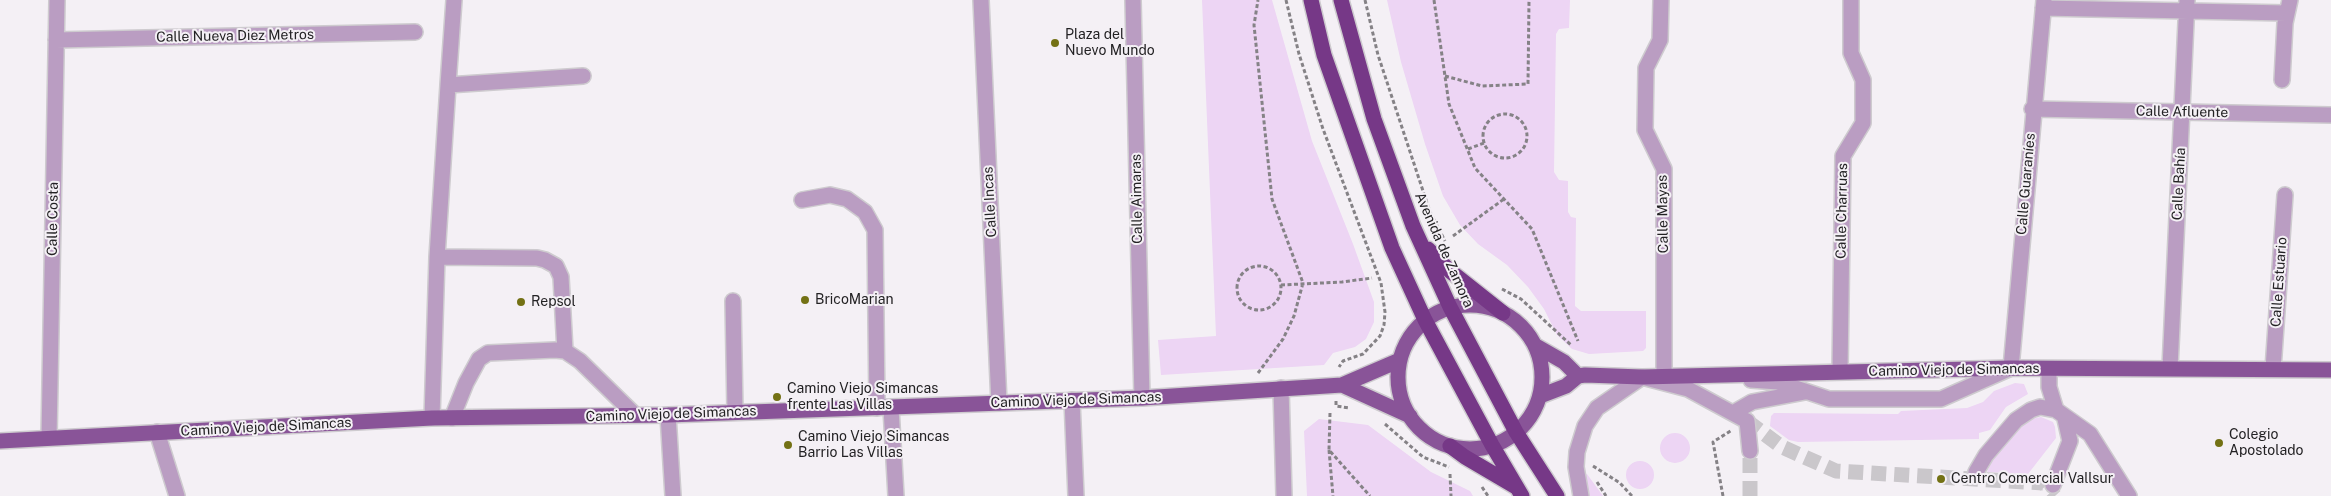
<!DOCTYPE html>
<meta charset="utf-8">
<style>
body{margin:0}
canvas{display:block;background:#f4f0f5}
</style>
<canvas width="2331" height="496"></canvas>
<script>
const ctx = document.querySelector('canvas').getContext('2d');
ctx.lineJoin = 'round';
function paint(path, color) { ctx.fillStyle = color; ctx.fill(path, 'evenodd'); }
const shape = rows => new Path2D(rows.map(r => 'M' + r).join(''));
function strokePath(path, color, width, dash) { ctx.strokeStyle = color; ctx.lineWidth = width; ctx.lineCap = dash ? 'butt' : 'round'; ctx.setLineDash(dash || []); ctx.stroke(path); }
function drawText(font, color, halo, rows, align = 'center') {
  ctx.font = font + ' "Public Sans",sans-serif'; ctx.lineWidth = 4; ctx.setLineDash([]); ctx.textBaseline = 'middle'; ctx.strokeStyle = halo; ctx.fillStyle = color; for (const [text, x, y, turn = 0] of rows) {
    ctx.save(); ctx.translate(x, y); ctx.rotate((+turn || 0) * Math.PI / 180); ctx.textAlign = isNaN(turn) ? turn : align; if (halo) ctx.strokeText(text, 0, 0); ctx.fillText(text, 0, 0); ctx.restore();
  }
}
const green = shape([
 [1202,0,1272,0,1312,141,1353,244,1374,302,1374,322,1366,339,1355,347,1333,353,1324,365,1161,375,1158,340,1216,336],
 [1387,0,1570,0,1569,28,1559,29,1556,34,1554,172,1559,180,1568,181,1568,212,1571,217,1576,218,1575,306,1581,311,1646,311,1646,348,1643,351,1589,354,1572,349,1557,335,1544,309,1528,287,1507,265,1478,244,1460,225,1443,196,1425,144,1401,62],
 [2015,383,2024,384,2028,394,2006,407,1990,430,1979,433,1979,439,1798,442,1789,440,1770,426,1771,416,1774,413,1898,414,1901,411,1967,408,1983,402,1994,391],
 [2041,417,2053,422,2055,427,2056,438,2028,474,1987,472,1993,458,2016,429,2026,420],
 [1319,419,1368,425,1431,472,1470,491,1473,496,1307,496,1304,431],
 '1660 448a15 15 0 1 1 30 0a15 15 0 1 1-30 0Z',
 '1626 475a14 14 0 1 1 28 0a14 14 0 1 1-28 0Z',
 [1587,474,1603,496,1588,496,1582,476]
]);
const minorTunnel = shape([
 [1747,421,1782,447,1836,471,2043,483,2055,496],
 [1750,496,1750,451]
]);
const path = shape([
 [1286,0,1299,54,1323,129,1381,283,1385,312,1384,325,1380,336,1363,354,1343,361,1339,367],
 [1365,0,1378,55,1430,212,1445,241],
 [1434,0,1449,104,1475,168,1532,229,1578,341],
 [1445,76,1482,86,1528,84,1529,0],
 '1483 136a22 22 0 1 1 44 0a22 22 0 1 1-44 0Z',
 [1468,149,1484,143],
 [1453,236,1504,199],
 '1237 288a22 22 0 1 1 44 0a22 22 0 1 1-44 0Z',
 [1281,285,1342,282,1372,278],
 [1502,289,1521,299,1571,345],
 [1258,373,1283,339,1294,316,1303,283,1272,199,1254,25,1258,0],
 [1336,401,1336,406,1349,408],
 [1330,413,1329,450,1370,496],
 [1385,424,1423,457,1449,467],
 [1329,450,1333,496],
 [1593,466,1620,483,1632,496],
 [1450,474,1451,496],
 [1597,482,1606,496],
 [1482,487,1488,496],
 [1723,496,1713,442,1732,430]
]);
const minor = shape([
 [981,0,999,403],
 [1133,0,1142,398],
 [1661,0,1660,40,1646,68,1645,130,1664,169,1664,376],
 [2043,8,2286,13],
 [56,40,415,32],
 [2282,80,2285,23,2290,0],
 [448,85,454,0],
 [2032,109,2331,115],
 [802,200,830,195,847,199,865,212,875,230,877,408],
 [437,257,537,258,545,260,556,266,561,277,565,351],
 [733,301,735,412],
 [2170,368,2187,0],
 [2049,369,2049,387,2056,410,2090,434,2129,496],
 [2273,369,2285,195],
 [1840,371,1843,156,1863,123,1863,80,1851,53,1851,0],
 [1751,380,1778,382,1829,399,1941,399,2011,368,2044,0],
 [1281,388,1284,496],
 [1072,400,1076,496],
 [891,408,896,496],
 [1733,413,1752,402,1805,392],
 [668,415,673,496],
 [432,418,437,257,448,85,583,76],
 [452,418,466,383,479,359,488,353,555,350,565,351,580,361,635,415],
 [157,432,177,496],
 [49,438,57,0],
 [1976,472,1986,455,2016,420,2031,410,2040,407,2056,410],
 [2053,485,2070,441,2065,419],
 [1581,496,1576,467,1577,452,1585,426,1597,408,1642,377,1688,389,1747,421,1750,451]
]);
const major = shape([
 '1398 377a72 72 0 1 1 144 0a72 72 0 1 1-144 0Z',
 [1536,346,1564,362,1578,376],
 [1342,385,1410,416],
 [1540,396,1566,386,1578,376,1585,375,1642,377,2011,368,2331,370],
 [0,441,432,418,668,415,1142,398,1342,385,1400,360]
]);
const highway = shape([
 [1311,0,1324,55,1392,248,1425,320,1492,445,1522,496],
 [1341,0,1374,119,1413,226,1450,307,1516,432,1557,496],
 [1428,249,1450,271,1503,313],
 [1450,446,1465,457,1516,487]
]);
const markers = [
 [1055,43,5,"#737114"],
 [805,300,5,"#737114"],
 [521,302,5,"#737114"],
 [777,397,5,"#737114"],
 [2219,443,5,"#737114"],
 [788,445,5,"#737114"],
 [1941,479,5,"#737114"]
];
const poiNames = [
 ["Plaza del",1065,35],
 ["Nuevo Mundo",1065,51],
 ["BricoMarian",815,300],
 ["Repsol",531,302],
 ["Camino Viejo Simancas",787,389],
 ["frente Las Villas",787,405],
 ["Colegio",2229,435],
 ["Apostolado",2229,451],
 ["Camino Viejo Simancas",798,437],
 ["Barrio Las Villas",798,453],
 ["Centro Comercial Vallsur",1951,479]
];
const streetNames = [
 ["Calle Nueva Diez Metros",235,36,-1],
 ["Calle Afluente",2182,112,1],
 ["Calle Guaraníes",2026,184,-85],
 ["Calle Bahía",2179,184,-87],
 ["Calle Aimaras",1137,199,-91],
 ["Calle Incas",990,202,-93],
 ["Calle Charruas",1842,211,-89],
 ["Calle Mayas",1663,214,-91],
 ["Calle Costa",53,219,-89],
 ["Avenida de Zamora",1444,250,66],
 ["Calle Estuario",2279,282,-86],
 ["Camino Viejo de Simancas",1954,370,-1],
 ["Camino Viejo de Simancas",1076,400,-2],
 ["Camino Viejo de Simancas",671,414,-2],
 ["Camino Viejo de Simancas",266,427,-3]
];
paint(green, '#edd5f4');
strokePath(minorTunnel, '#cac7cb', 15, [15, 8]);
strokePath(minor, '#cecbcf', 18);
strokePath(major, '#cecbcf', 18);
strokePath(highway, '#cecbcf', 18);
strokePath(path, '#858286', 3, [4, 2.5]);
strokePath(minor, '#ba9dc2', 15);
strokePath(major, '#895498', 15);
strokePath(highway, '#763887', 15);
for (const [x, y, r, color] of markers) { const dot = new Path2D(); dot.arc(x, y, r, 0, 2 * Math.PI); ctx.fillStyle = color; ctx.fill(dot); strokePath(dot, '#f4f0f5', 2); }
drawText('14px', '#232224', '#f4f0f5', poiNames, 'left');
drawText('14px', '#232224', '#f4f0f5', streetNames);
</script>
